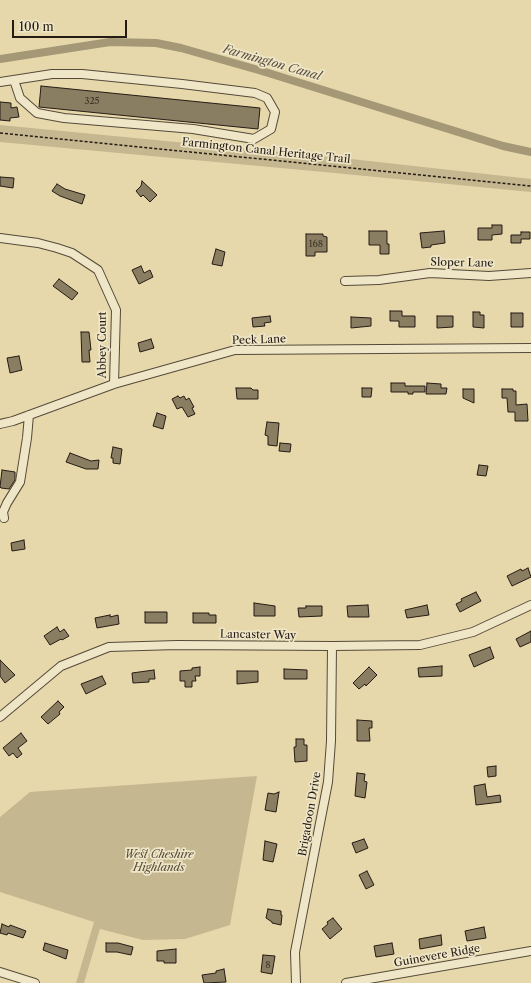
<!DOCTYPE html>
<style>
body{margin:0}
#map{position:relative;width:531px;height:983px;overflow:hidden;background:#e6d8aa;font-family:"Libre Caslon Text",serif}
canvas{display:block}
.scale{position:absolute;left:12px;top:20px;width:115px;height:18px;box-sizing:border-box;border:2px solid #251b14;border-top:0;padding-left:5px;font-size:12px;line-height:14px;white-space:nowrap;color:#251b14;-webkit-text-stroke:3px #efe6c8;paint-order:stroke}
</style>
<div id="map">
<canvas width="531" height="983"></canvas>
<div class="scale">100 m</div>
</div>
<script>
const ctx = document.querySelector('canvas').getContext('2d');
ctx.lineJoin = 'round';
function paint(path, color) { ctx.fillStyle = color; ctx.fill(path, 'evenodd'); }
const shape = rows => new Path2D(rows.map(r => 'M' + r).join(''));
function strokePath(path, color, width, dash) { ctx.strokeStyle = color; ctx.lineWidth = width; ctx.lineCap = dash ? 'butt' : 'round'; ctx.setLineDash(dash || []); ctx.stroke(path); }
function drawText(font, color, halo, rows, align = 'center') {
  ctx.font = font + ' "Libre Caslon Text",serif'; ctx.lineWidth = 3.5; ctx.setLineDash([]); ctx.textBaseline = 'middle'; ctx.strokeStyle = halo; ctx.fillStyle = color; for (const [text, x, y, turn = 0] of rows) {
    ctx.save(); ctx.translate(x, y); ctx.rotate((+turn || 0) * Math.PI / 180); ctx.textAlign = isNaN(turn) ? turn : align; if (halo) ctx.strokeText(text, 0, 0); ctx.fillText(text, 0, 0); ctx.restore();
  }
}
const green = shape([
 [0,125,342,158,531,179,531,192,324,172,0,142],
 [257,776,230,925,185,939,143,940,100,929,84,983,76,983,94,922,0,892,0,817,30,792]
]);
const canal = shape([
 [0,59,110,42,156,43,181,48,262,71,503,146,531,152]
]);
const building = shape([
 [41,86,260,108,258,129,39,107,41,86],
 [0,102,11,103,11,108,17,107,19,117,10,118,10,121,0,120,0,102],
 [0,177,14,178,13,188,0,186,0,177],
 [142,181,157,195,150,202,143,195,141,197,136,191,141,186,142,181],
 [57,184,65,189,85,195,82,204,60,196,52,191,57,184],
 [492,225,502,225,502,234,492,235,492,240,478,240,478,228,492,228,492,225],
 [369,231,387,231,387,244,389,244,389,254,380,254,380,245,369,245,369,231],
 [444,231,445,243,431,245,431,247,422,248,420,233,444,231],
 [521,232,530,232,530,239,521,239,521,243,511,243,511,235,521,235,521,232],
 [306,234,323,234,323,236,327,237,327,252,315,252,315,256,306,256,306,234],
 [216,249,225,252,222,266,212,264,216,249],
 [141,266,144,273,150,270,153,277,139,284,132,270,141,266],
 [59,279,78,293,72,300,53,286,59,279],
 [390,311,402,311,402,316,415,316,415,327,399,327,399,321,390,321,390,311],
 [473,312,480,312,480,315,484,315,484,328,473,327,473,312],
 [511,313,523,313,523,327,511,327,511,313],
 [270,316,271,322,264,323,265,326,253,327,252,318,270,316],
 [437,316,453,316,453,327,437,328,437,316],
 [351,317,371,318,371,326,351,328,351,317],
 [81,332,89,332,91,350,89,350,90,362,82,362,81,332],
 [151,339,154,348,140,352,138,343,151,339],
 [19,356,22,370,10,373,7,358,19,356],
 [391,383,405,383,405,386,425,386,425,392,413,392,413,394,408,394,408,392,391,392,391,383],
 [427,383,441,384,441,388,447,388,446,394,426,394,427,383],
 [236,388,251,388,253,390,258,390,258,399,237,399,236,388],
 [362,388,372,388,371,397,362,397,362,388],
 [463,389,474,389,474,403,463,398,463,389],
 [502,389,513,389,513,391,516,391,516,405,527,404,528,421,515,421,515,412,508,412,507,398,502,398,502,389],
 [178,396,180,398,184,396,186,400,189,398,194,407,192,408,195,414,188,417,182,407,177,409,172,399,178,396],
 [157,413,166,416,163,429,153,426,157,413],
 [267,422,279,423,277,446,268,445,268,436,265,435,267,422],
 [280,443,291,444,290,452,279,451,280,443],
 [113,447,122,449,120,464,113,463,113,458,111,458,113,447],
 [70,453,91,461,99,460,98,469,86,469,66,462,70,453],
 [479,465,488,466,486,476,477,475,479,465],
 [2,470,15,472,15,480,9,489,1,488,0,487,2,470],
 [24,540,25,549,12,551,11,543,24,540],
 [528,568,531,577,512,586,507,576,521,569,522,571,528,568],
 [476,592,481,601,460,612,456,604,462,601,461,599,476,592],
 [254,603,275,606,275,616,254,616,254,603],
 [368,605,369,617,348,617,347,606,368,605],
 [427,605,429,615,407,618,405,610,427,605],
 [306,606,322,606,322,616,299,617,298,608,306,608,306,606],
 [145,612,167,612,167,623,145,623,145,612],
 [193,613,209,613,209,615,216,615,216,623,193,623,193,613],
 [110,615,110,617,118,615,119,624,97,628,95,618,110,615],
 [57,627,60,632,64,629,69,636,62,640,61,639,50,645,44,636,57,627],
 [531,631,531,642,520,647,516,639,531,631],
 [490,647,494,658,474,667,469,655,490,647],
 [0,660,15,675,5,683,0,676,0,660],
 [442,666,442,676,419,677,418,668,442,666],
 [200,667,200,676,195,676,196,681,192,681,192,687,185,687,185,681,180,681,180,671,192,670,192,668,200,667],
 [369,667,377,675,366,686,365,684,359,689,353,683,369,667],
 [284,669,307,670,307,679,284,679,284,669],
 [154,670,155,679,149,679,149,682,133,683,132,673,154,670],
 [237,671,258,671,258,682,237,684,237,671],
 [102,676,106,684,86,694,81,684,102,676],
 [58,701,64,707,59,712,60,714,48,724,41,717,58,701],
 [357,720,372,721,372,728,369,728,370,741,357,741,357,720],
 [21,733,27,741,18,748,22,754,17,758,13,753,9,756,3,748,21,733],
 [296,739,304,739,304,745,307,745,307,761,295,762,294,747,296,747,296,739],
 [496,766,496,776,488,777,487,767,496,766],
 [357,773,365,774,364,781,367,782,365,798,355,796,357,773],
 [485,784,487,797,500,795,501,802,476,805,474,786,485,784],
 [279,792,276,812,265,810,268,793,274,794,279,792],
 [364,839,368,848,356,853,352,843,364,839],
 [265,841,277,844,273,862,263,860,265,841],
 [367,871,374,885,366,889,359,875,367,871],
 [268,909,281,911,281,915,282,915,281,925,272,923,272,922,266,918,268,909],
 [333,918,342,929,330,939,322,929,328,924,327,922,333,918],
 [2,924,9,927,10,925,26,931,23,938,8,933,7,935,0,933,2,924],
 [484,927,486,938,467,941,465,931,484,927],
 [441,935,442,945,420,949,419,939,441,935],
 [45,943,68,950,66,959,43,950,45,943],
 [106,943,118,943,133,947,131,955,117,952,106,952,106,943],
 [392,943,394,954,376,957,374,946,392,943],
 [176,949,176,963,164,963,164,961,157,961,157,951,176,949],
 [263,955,275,956,272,974,261,972,263,955],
 [224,969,226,982,204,983,202,975,216,973,216,971,224,969]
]);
const path = shape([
 [0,133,531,186]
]);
const minor = shape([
 [0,82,52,74,82,74,182,84,255,93,267,98,275,112,271,129,254,139,193,129,64,118,37,113,20,98,14,80],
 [0,238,38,243,57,248,72,253,98,270,116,310,114,384],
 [345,281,379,280,430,273,489,276,531,273],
 [0,424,13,421,114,384,235,350,531,348],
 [4,518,3,512,7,503,20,482,27,438,29,415],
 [0,717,61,666,109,647,177,645,332,646,420,645,473,632,531,605],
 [0,972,35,983],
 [296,983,295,952,328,782,331,741,332,646],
 [346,983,531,951]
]);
const numberNames = [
 ["325",92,101],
 ["168",316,244],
 ["8",268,965]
];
const streetNames = [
 ["Farmington Canal Heritage Trail",266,151,6],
 ["Sloper Lane",462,263,1],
 ["Peck Lane",259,340,-2],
 ["Abbey Court",103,345,-90],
 ["Lancaster Way",258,635,1],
 ["Brigadoon Drive",310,814,-80],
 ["Guinevere Ridge",437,956,-10]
];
const parkNames = [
 ["West Cheshire",159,855],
 ["Highlands",159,868]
];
const waterNames = [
 ["Farmington Canal",272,63,16]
];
paint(green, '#c5b890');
strokePath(canal, '#a49877', 8);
paint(building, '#897d62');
strokePath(building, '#251b14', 1);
strokePath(minor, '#554a3a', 10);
strokePath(path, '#251b14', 1.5, [3, 2]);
strokePath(minor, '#efe6c8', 8);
drawText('9px', '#3e3428', null, numberNames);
drawText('11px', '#251b14', '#efe6c8', streetNames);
drawText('italic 11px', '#554a39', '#efe6c8', parkNames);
drawText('italic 12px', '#584d3c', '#efe6c8', waterNames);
</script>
